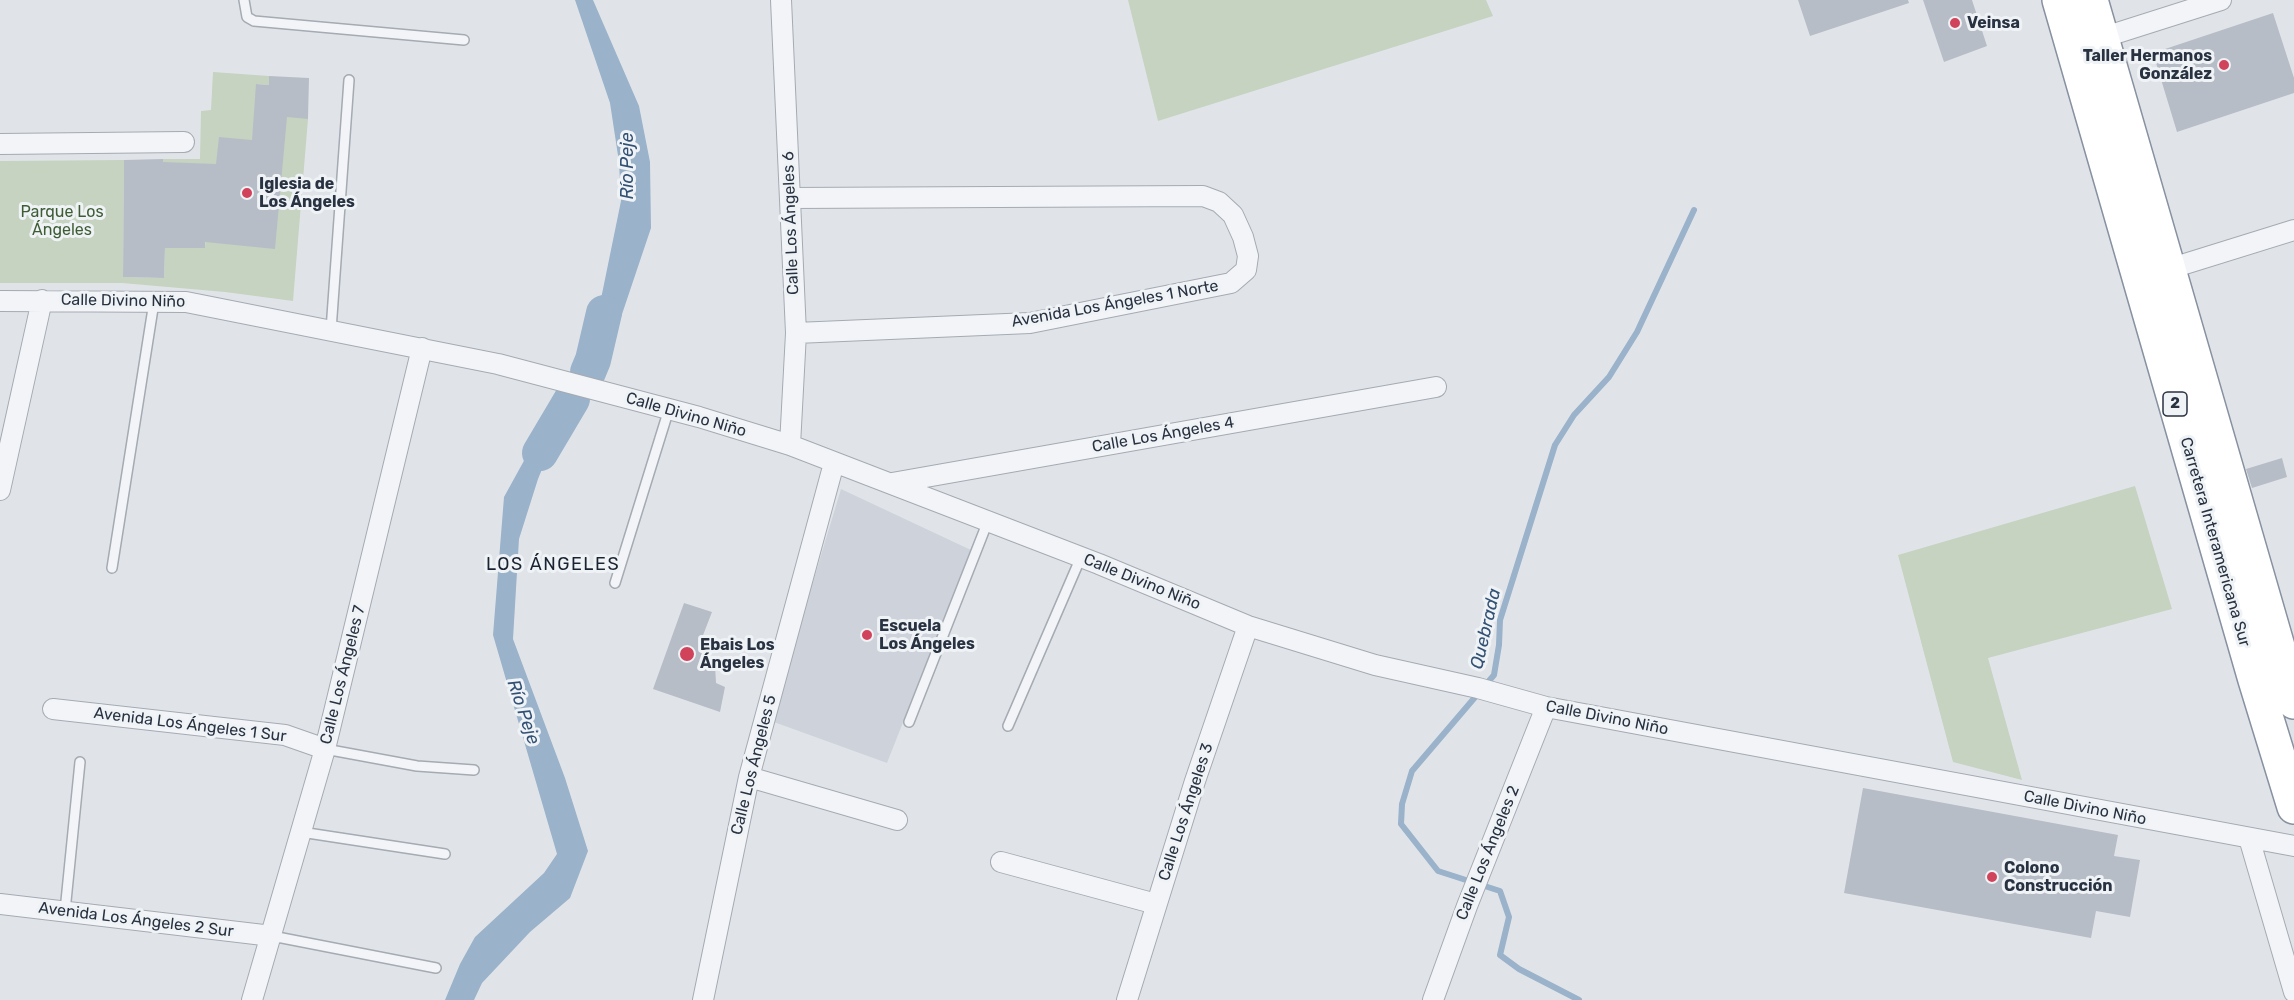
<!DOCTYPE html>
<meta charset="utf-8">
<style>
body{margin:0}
canvas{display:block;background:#e0e4e9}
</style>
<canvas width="2294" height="1000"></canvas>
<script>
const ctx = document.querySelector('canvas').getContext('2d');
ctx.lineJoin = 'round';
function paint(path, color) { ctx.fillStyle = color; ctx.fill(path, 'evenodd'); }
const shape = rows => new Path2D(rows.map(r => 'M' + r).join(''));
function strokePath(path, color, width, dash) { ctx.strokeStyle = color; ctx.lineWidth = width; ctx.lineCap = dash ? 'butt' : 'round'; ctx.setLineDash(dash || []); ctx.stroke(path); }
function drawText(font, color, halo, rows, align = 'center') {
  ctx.font = font + ' Rubik,sans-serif'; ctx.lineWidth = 6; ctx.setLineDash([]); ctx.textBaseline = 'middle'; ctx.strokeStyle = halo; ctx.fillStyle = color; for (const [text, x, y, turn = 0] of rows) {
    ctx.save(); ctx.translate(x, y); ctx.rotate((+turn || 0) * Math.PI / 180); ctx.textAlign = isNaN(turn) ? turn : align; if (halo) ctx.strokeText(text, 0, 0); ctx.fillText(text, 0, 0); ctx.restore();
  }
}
const built = shape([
 [841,489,971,550,887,763,771,721]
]);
const green = shape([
 [1128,0,1486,0,1493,16,1158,121],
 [213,72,269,76,269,85,256,84,308,119,293,301,225,292,122,283,0,283,0,161,124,160,123,277,164,278,165,248,205,248,208,191,163,192,163,159,200,159,201,111,211,110],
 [2135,486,2172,609,1988,658,2022,780,1953,762,1898,555]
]);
const water = shape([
 [575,0,593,0,639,106,650,162,651,228,615,335,593,360,594,333,621,201,619,162,610,103],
 [566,411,538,479,519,539,513,639,565,778,588,851,570,898,530,932,482,983,474,1000,445,1000,460,964,475,937,544,873,557,854,493,635,504,497,531,448]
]);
const stream = shape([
 [1579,1000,1519,969,1500,955,1509,917,1500,891,1438,871,1401,824,1402,804,1412,771,1494,675,1499,645,1500,620,1555,445,1574,415,1609,377,1637,332,1694,210]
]);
const river = shape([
 [588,372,593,360,604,313],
 [540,453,572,399]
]);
const building = shape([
 [1798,0,1908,0,1909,3,1810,36],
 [1923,0,1972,0,1987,46,1944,62],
 [2273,13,2294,78,2294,93,2177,132,2153,53],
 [269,76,309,78,308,119,287,117,275,249,205,242,205,248,165,248,164,278,123,277,124,160,163,159,163,162,216,164,219,137,252,140,256,84,269,85],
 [2282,458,2287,477,2252,488,2246,469],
 [684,603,712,612,700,643,715,665,716,683,725,687,720,712,653,689],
 [1863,788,2118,835,2114,856,2140,860,2130,917,2096,911,2091,938,1844,893]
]);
const lane = shape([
 [244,0,247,17,254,21,464,40],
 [331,330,349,80],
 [112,568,154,302],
 [615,583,669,409],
 [909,722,988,521],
 [1008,726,1081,557],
 [325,749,417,766,474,770],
 [301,832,445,854],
 [65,911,80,762],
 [272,936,436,968]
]);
const street = shape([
 [781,0,796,333,790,445],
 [2092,41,2221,0],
 [0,144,184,142],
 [790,198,1203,196,1219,202,1233,215,1243,237,1248,256,1246,270,1231,283,1030,323,796,333],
 [2159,272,2294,230],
 [0,301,186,302,498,364,699,417,790,445,1099,564,1248,626,1375,665,1478,688,1546,707,2294,846],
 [892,483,1436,387],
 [0,490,42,300],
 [53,709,285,735,325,749],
 [749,777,897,820],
 [2249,838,2294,992],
 [1001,862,1156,904],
 [0,904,272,936],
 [252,1000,325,749,422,348],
 [703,1000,749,777,834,463],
 [1127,1000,1195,781,1248,626],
 [1433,1000,1467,906,1546,707]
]);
const highway = shape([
 [2059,0,2255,680,2294,807],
 [2091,0,2294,702]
]);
const markers = [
 [1955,23,6,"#d0435b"],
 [2224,65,6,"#d0435b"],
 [247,193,6,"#d0435b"],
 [867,635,6,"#d0435b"],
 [687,654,8,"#d0435b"],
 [1992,877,6,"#d0435b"]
];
const shields = [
 [2175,404,24]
];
const shieldNames = [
 ["2",2175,404]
];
const poiNames = [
 ["Veinsa",1967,23],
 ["Taller Hermanos",2212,56,"right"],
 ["González",2212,74,"right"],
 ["Iglesia de",259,184],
 ["Los Ángeles",259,202],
 ["Escuela",879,626],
 ["Los Ángeles",879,644],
 ["Ebais Los",700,645],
 ["Ángeles",700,663],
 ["Colono",2004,868],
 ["Construcción",2004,886]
];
const parkNames = [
 ["Parque Los",62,212],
 ["Ángeles",62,230]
];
const streetNames = [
 ["Calle Los Ángeles 6",791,223,-92],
 ["Calle Divino Niño",123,301,1],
 ["Avenida Los Ángeles 1 Norte",1115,304,-10],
 ["Calle Divino Niño",686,415,16],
 ["Calle Los Ángeles 4",1163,435,-10],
 ["Carretera Interamericana Sur",2215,542,74],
 ["Calle Divino Niño",1142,582,22],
 ["Calle Los Ángeles 7",343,675,-76],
 ["Calle Divino Niño",1607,718,11],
 ["Avenida Los Ángeles 1 Sur",190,725,7],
 ["Calle Los Ángeles 5",754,765,-76],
 ["Calle Divino Niño",2085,808,11],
 ["Calle Los Ángeles 3",1186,812,-72],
 ["Calle Los Ángeles 2",1488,853,-68],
 ["Avenida Los Ángeles 2 Sur",136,920,7]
];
const waterNames = [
 ["Río Peje",628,166,-90],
 ["Quebrada",1486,629,-77],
 ["Río Peje",523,712,71]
];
const neighbourhoodNames = [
 ["LOS ÁNGELES",553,565]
];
paint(built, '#ced3db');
paint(green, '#c6d3c1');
paint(water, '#9ab2ca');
strokePath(stream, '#9ab2ca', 6);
strokePath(river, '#9ab2ca', 36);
paint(building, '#b7bdc6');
strokePath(lane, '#a5abb3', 12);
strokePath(street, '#a5abb3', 22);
strokePath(highway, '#8791a0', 36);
strokePath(lane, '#f3f4f7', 9);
strokePath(street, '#f3f4f7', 20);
strokePath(highway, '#fff', 33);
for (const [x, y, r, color] of markers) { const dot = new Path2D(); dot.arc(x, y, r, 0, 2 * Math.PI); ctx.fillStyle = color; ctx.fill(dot); strokePath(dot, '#eff3f6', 2); }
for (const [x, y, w] of shields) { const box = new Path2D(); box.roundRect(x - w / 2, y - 12, w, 24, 4.5); ctx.fillStyle = '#eff3f6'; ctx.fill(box); strokePath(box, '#283241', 1.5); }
drawText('bold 15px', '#283241', null, shieldNames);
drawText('bold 16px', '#283241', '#eff3f6', poiNames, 'left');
drawText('16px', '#3e5d35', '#eff3f6', parkNames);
drawText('16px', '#283241', '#eff3f6', streetNames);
drawText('italic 18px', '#325175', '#eff3f6', waterNames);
ctx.letterSpacing = '1.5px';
drawText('18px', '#1a2331', '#eff3f6', neighbourhoodNames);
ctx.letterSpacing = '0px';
</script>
